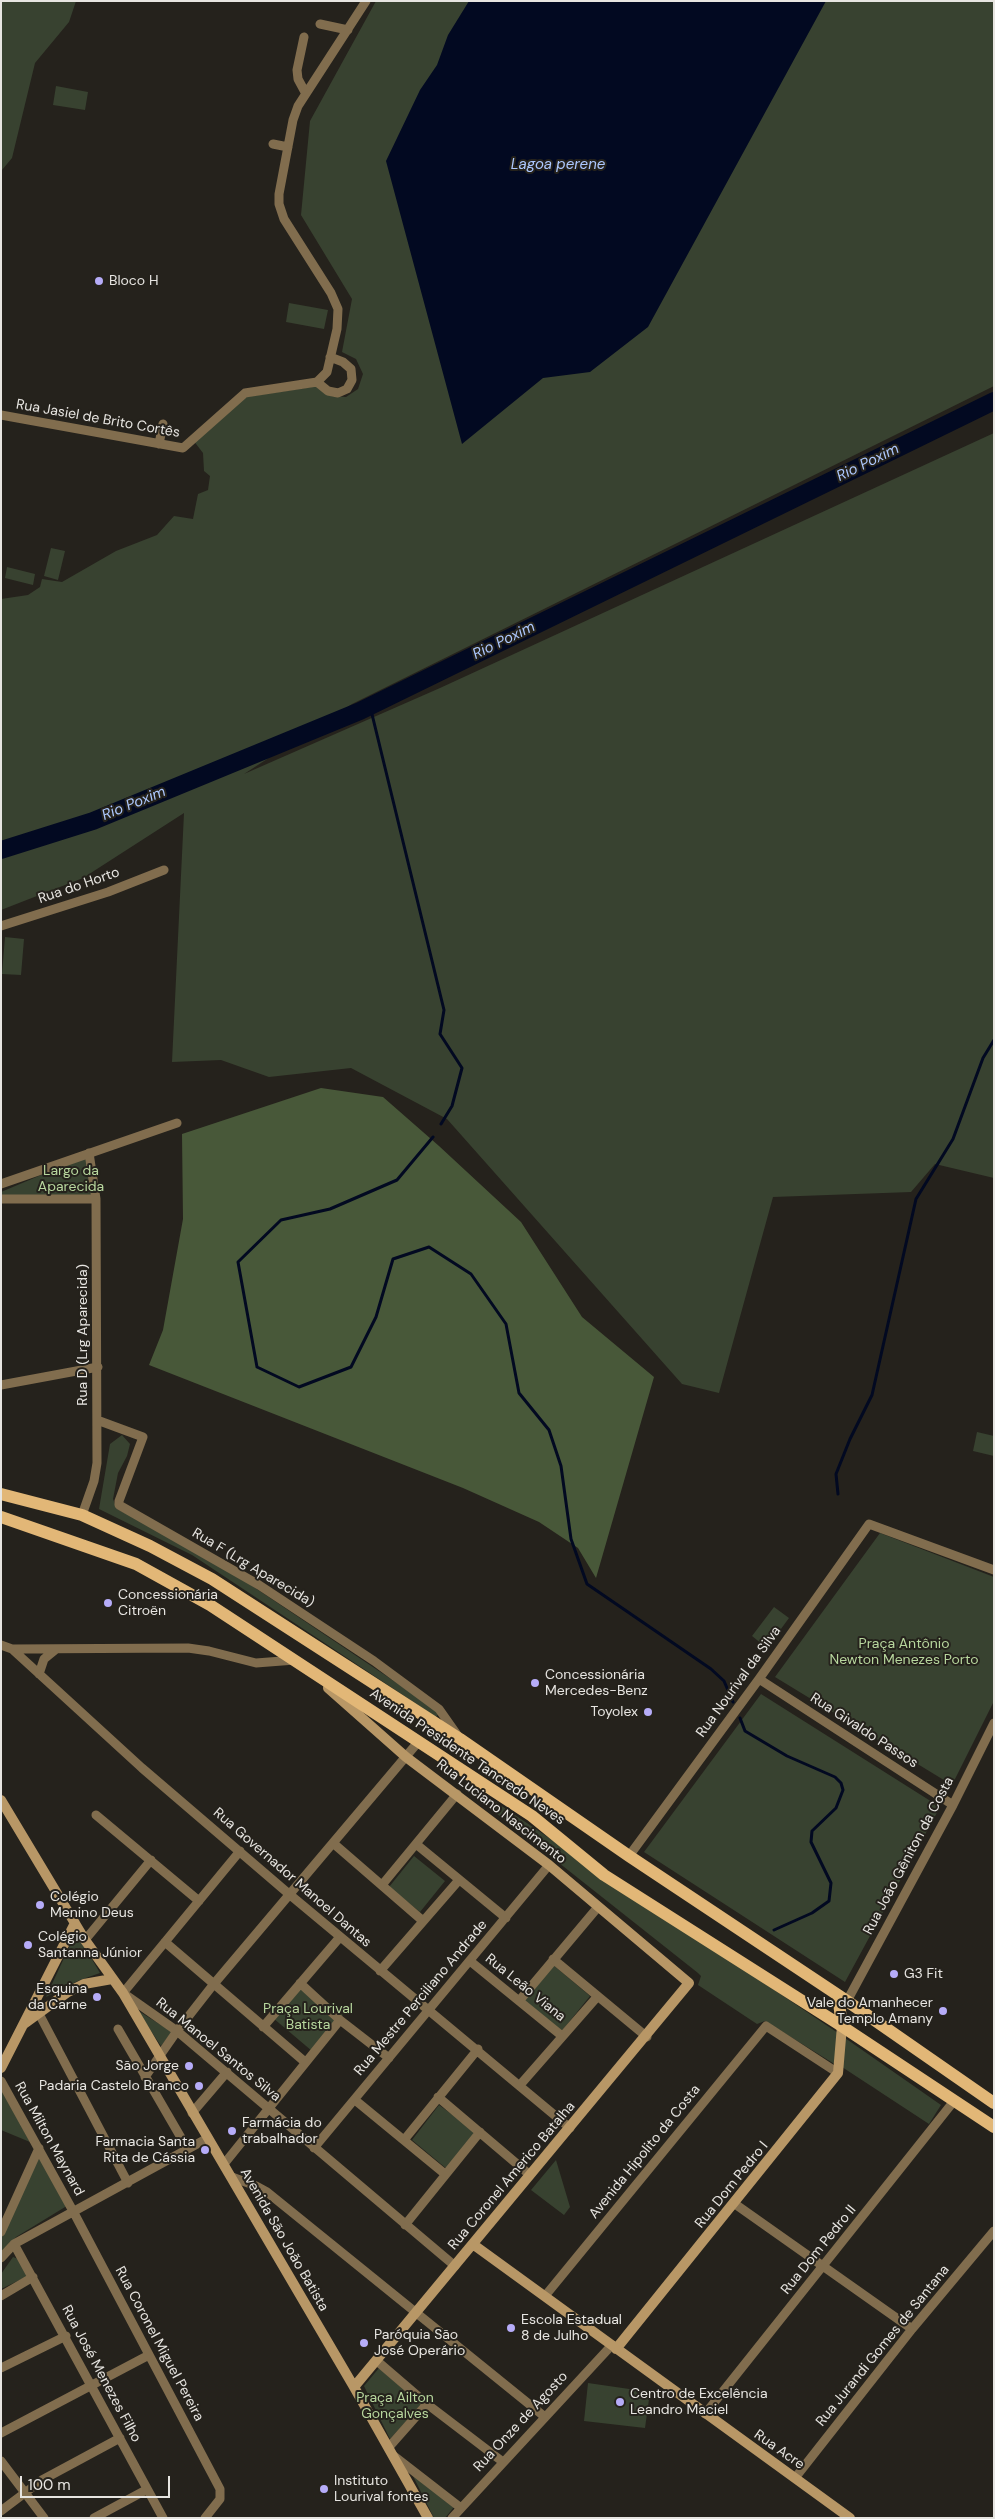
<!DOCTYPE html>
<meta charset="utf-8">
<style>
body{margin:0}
#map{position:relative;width:995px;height:2519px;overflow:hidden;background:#25221c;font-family:"DM Sans",sans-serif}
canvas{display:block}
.frame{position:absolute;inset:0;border:2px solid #e7e5e1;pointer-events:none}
.scale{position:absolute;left:20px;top:2476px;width:150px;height:22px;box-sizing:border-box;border:2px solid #e7e5e1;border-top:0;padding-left:6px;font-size:15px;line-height:18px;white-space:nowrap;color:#e7e5e1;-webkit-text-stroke:4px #25221c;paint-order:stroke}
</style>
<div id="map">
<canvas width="995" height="2519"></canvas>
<div class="frame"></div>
<div class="scale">100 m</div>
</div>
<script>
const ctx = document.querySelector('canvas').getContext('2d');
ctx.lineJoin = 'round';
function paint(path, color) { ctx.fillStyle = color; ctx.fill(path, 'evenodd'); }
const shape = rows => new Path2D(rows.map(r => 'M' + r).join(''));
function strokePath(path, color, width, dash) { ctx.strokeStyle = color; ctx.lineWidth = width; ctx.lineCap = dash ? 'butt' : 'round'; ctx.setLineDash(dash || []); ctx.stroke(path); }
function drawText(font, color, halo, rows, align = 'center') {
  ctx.font = font + ' "DM Sans",sans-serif'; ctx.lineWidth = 4; ctx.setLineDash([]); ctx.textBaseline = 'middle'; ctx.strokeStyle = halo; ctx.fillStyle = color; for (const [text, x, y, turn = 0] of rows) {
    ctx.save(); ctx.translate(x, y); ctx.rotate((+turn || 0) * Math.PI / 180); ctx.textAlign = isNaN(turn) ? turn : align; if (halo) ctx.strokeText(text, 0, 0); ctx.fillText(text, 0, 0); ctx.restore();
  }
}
const green = shape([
 [1,1,76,1,69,22,35,63,12,158,2,170],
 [376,1,994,1,994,386,352,704,244,774,440,688,994,433,994,1178,935,1164,911,1192,773,1197,719,1393,682,1384,447,1119,351,1068,269,1077,221,1060,172,1062,184,813,83,878,1,910,1,599,28,595,40,587,42,579,62,582,116,551,157,535,174,516,193,519,198,494,208,490,210,476,204,471,203,453,193,440,238,398,318,386,331,396,346,397,358,389,363,374,356,359,342,352,352,299,301,215,310,121],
 [56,86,88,92,85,110,53,105],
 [289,303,328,310,324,329,286,322],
 [51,548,65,551,58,580,44,576],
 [7,567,35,574,33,585,5,578],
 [5,937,24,939,21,975,2,974],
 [86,1156,92,1195,1,1195,1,1192],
 [977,1432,994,1436,994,1456,973,1451],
 [122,1435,130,1444,127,1456,118,1473,113,1499,117,1509,200,1551,440,1712,436,1717,192,1555,99,1509,110,1444],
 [880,1533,994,1577,994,1701,952,1785,775,1677],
 [774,1607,789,1618,767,1648,752,1636],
 [761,1694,940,1807,845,1982,644,1852],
 [478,1790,838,2033,836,2065,765,2021,757,2024,698,1985,701,1976,698,1973,482,1802],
 [414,1856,445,1881,420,1912,389,1887],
 [76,1932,100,1973,80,1980,46,1997],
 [552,1964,590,1996,561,2032,522,2000],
 [304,1982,343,2015,312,2051,273,2018],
 [137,2010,172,2032,161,2046],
 [845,2038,941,2105,929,2124,842,2067],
 [1,2087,30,2142,1,2130],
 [439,2105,476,2132,447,2169,412,2140],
 [42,2151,70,2204,16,2237,1,2253,1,2236],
 [556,2160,570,2207,564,2215,531,2190],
 [13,2257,21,2260,28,2276,1,2289,1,2274],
 [379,2368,421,2405,390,2439,364,2386],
 [588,2383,650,2392,645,2428,584,2421],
 [411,2472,454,2507,445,2518,434,2518]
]);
const forest = shape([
 [321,1088,383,1097,439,1146,521,1222,582,1317,654,1377,596,1578,578,1548,539,1522,463,1488,149,1365,163,1330,183,1219,182,1134]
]);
const water = shape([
 [469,1,826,1,648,327,590,372,543,378,462,444,386,161,420,90,437,65,448,35]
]);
const stream = shape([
 [370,706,444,1010,440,1034,462,1068,452,1106,441,1124],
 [433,1137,397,1180,330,1209,281,1220,238,1262,257,1367,299,1387,351,1367,376,1317,393,1259,429,1247,471,1274,506,1324,519,1393,549,1430,561,1466,571,1539,587,1584,711,1669,724,1681,733,1702],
 [838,1494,836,1474,850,1439,872,1395,916,1199,953,1139,983,1058,994,1040],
 [740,1718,745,1731,787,1756,835,1777,841,1783,843,1790,836,1808,812,1831,811,1842,831,1883,829,1901,812,1913,774,1930]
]);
const river = shape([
 [1,850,93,821,360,711,994,401]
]);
const street = shape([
 [320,24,348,30],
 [304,37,297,70,298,79,305,92],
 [273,144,288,147],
 [317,382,328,391,338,393,347,389,352,380,351,369,343,362,330,357],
 [1,415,183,448,245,393,317,382,327,372,337,329,338,309,331,293,284,219,279,204,279,194,293,120,298,106,366,1],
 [159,444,163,424],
 [1,926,108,892,164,870],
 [1,1184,177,1123],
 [1,1199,96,1199],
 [1,1385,98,1367],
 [97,1420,143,1437,119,1501,119,1505,259,1585,374,1661,439,1709,458,1736],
 [82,1515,94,1481,97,1463,96,1199,89,1153],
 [1,1645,12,1649,142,1768,289,1894,570,2128],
 [12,1649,188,1648,209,1651,256,1663,295,1660],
 [39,1674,44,1659,55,1650],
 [759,1679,953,1805],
 [96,1815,199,1901],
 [333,1843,423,1921],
 [416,1844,506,1918],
 [240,1851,123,1993,177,2031,455,2266],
 [629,1856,759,1679,869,1524,994,1570],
 [382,1885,457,1794],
 [85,1940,151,1860],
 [165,1942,305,2062],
 [553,1959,647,2037],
 [470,1961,562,2036],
 [380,1971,459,1880],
 [300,1983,340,2020,389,2058],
 [519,2001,598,1907],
 [847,2001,953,1805,994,1723],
 [36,2008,128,2183],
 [263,2027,340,1937],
 [118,2029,187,2148],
 [145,2077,177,2031,213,1985,419,1741],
 [1,2081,73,2211,220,2489,220,2499,205,2518],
 [520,2085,597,1997],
 [438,2097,530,2175],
 [355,2100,445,2174],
 [192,2113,227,2072],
 [404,2140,478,2049],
 [314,2148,549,1865],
 [224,2164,340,2020],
 [232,2177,256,2186,267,2192,545,2417],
 [735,2204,912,2329],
 [405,2225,480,2132],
 [1,2232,39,2148],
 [14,2244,163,2518],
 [1,2258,14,2244,208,2138],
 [1,2296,33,2277],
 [545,2296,766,2026,838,2073],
 [377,2361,427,2404,503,2462],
 [1,2368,66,2336],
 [705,2414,954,2101],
 [1,2433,149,2355],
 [389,2447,427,2404],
 [394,2456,461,2508],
 [1,2461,44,2518],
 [795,2478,912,2329,994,2231],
 [1,2511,42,2480,120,2438],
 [94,2518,146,2490],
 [452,2518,611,2346]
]);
const secondary = shape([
 [328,1688,406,1757,549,1865,689,1983,354,2387],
 [1,1800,85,1940,123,1993,354,2387,428,2518],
 [24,2024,68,1992,84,1984,112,1979],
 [1,2068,75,1923],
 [474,2245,850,2518],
 [616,2349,838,2073,842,2026]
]);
const primary = shape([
 [1,1494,82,1515,150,1546,212,1579,460,1739,629,1856,847,2001,994,2103],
 [1,1517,136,1564,210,1605,532,1816,604,1875,837,2023,994,2127],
 [838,1995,842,2026]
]);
const markers = [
 [99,281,5,"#b6acf8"],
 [108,1603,5,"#b6acf8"],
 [535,1683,5,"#b6acf8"],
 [648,1712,5,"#b6acf8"],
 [40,1905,5,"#b6acf8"],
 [28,1945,5,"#b6acf8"],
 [894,1974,5,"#b6acf8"],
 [97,1997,5,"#b6acf8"],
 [943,2011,5,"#b6acf8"],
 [189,2066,5,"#b6acf8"],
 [199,2086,5,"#b6acf8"],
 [232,2131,5,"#b6acf8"],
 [205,2150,5,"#b6acf8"],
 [511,2328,5,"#b6acf8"],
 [364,2343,5,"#b6acf8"],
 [620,2402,5,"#b6acf8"],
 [324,2489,5,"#b6acf8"]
];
const poiNames = [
 ["Bloco H",109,281],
 ["Concessionária",118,1595],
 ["Citroën",118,1611],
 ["Concessionária",545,1675],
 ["Mercedes-Benz",545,1691],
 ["Toyolex",638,1712,"right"],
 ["Colégio",50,1897],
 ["Menino Deus",50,1913],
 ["Colégio",38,1937],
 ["Santanna Júnior",38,1953],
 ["G3 Fit",904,1974],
 ["Esquina",87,1989,"right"],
 ["da Carne",87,2005,"right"],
 ["Vale do Amanhecer",933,2003,"right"],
 ["Templo Amany",933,2019,"right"],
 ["São Jorge",179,2066,"right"],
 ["Padaria Castelo Branco",189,2086,"right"],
 ["Farmácia do",242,2123],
 ["trabalhador",242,2139],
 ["Farmacia Santa",195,2142,"right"],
 ["Rita de Cássia",195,2158,"right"],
 ["Escola Estadual",521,2320],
 ["8 de Julho",521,2336],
 ["Paróquia São",374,2335],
 ["José Operário",374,2351],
 ["Centro de Excelência",630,2394],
 ["Leandro Maciel",630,2410],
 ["Instituto",334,2481],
 ["Lourival fontes",334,2497]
];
const streetNames = [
 ["Rua Jasiel de Brito Cortês",98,419,10],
 ["Rua do Horto",79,886,-19],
 ["Rua D (Lrg Aparecida)",83,1335,-90],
 ["Rua F (Lrg Aparecida)",253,1568,31],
 ["Rua Nourival da Silva",739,1682,-54],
 ["Rua Givaldo Passos",864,1731,33],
 ["Avenida Presidente Tancredo Neves",467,1757,34],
 ["Rua Luciano Nascimento",501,1812,38],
 ["Rua João Gêniton da Costa",909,1856,-62],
 ["Rua Governador Manoel Dantas",292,1878,41],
 ["Rua Leão Viana",525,1988,39],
 ["Rua Mestre Perciliano Andrade",421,1998,-50],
 ["Rua Manoel Santos Silva",218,2050,39],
 ["Rua Milton Maynard",49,2139,61],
 ["Avenida Hipolito da Costa",645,2152,-51],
 ["Rua Coronel Americo Batalha",512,2176,-50],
 ["Rua Dom Pedro I",732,2185,-51],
 ["Avenida São João Batista",284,2240,60],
 ["Rua Dom Pedro II",819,2250,-51],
 ["Rua Coronel Miguel Pereira",159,2344,62],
 ["Rua Jurandi Gomes de Santana",883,2346,-51],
 ["Rua José Menezes Filho",101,2374,62],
 ["Rua Onze de Agosto",521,2422,-47],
 ["Rua Acre",779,2450,35]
];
const parkNames = [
 ["Largo da",71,1171],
 ["Aparecida",71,1187],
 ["Praça Antônio",904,1644],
 ["Newton Menezes Porto",904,1660],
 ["Praça Lourival",308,2009],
 ["Batista",308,2025],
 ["Praça Ailton",395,2398],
 ["Gonçalves",395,2414]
];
const waterNames = [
 ["Lagoa perene",558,165],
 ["Rio Poxim",868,463,-26],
 ["Rio Poxim",504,641,-26],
 ["Rio Poxim",134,804,-22]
];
paint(green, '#384230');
paint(forest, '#485839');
paint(water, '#020921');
strokePath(stream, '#020921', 3);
strokePath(river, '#020921', 18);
strokePath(street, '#816d4e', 9);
strokePath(secondary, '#b89766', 10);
strokePath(primary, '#e2b777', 12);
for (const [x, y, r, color] of markers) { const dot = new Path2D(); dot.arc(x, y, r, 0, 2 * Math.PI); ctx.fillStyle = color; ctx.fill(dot); strokePath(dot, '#25221c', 2); }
drawText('14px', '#e7e5e1', '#25221c', poiNames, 'left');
drawText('14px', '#e7e5e1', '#25221c', streetNames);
drawText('14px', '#b8d79e', '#25221c', parkNames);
drawText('italic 15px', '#adc8fe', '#25221c', waterNames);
</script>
